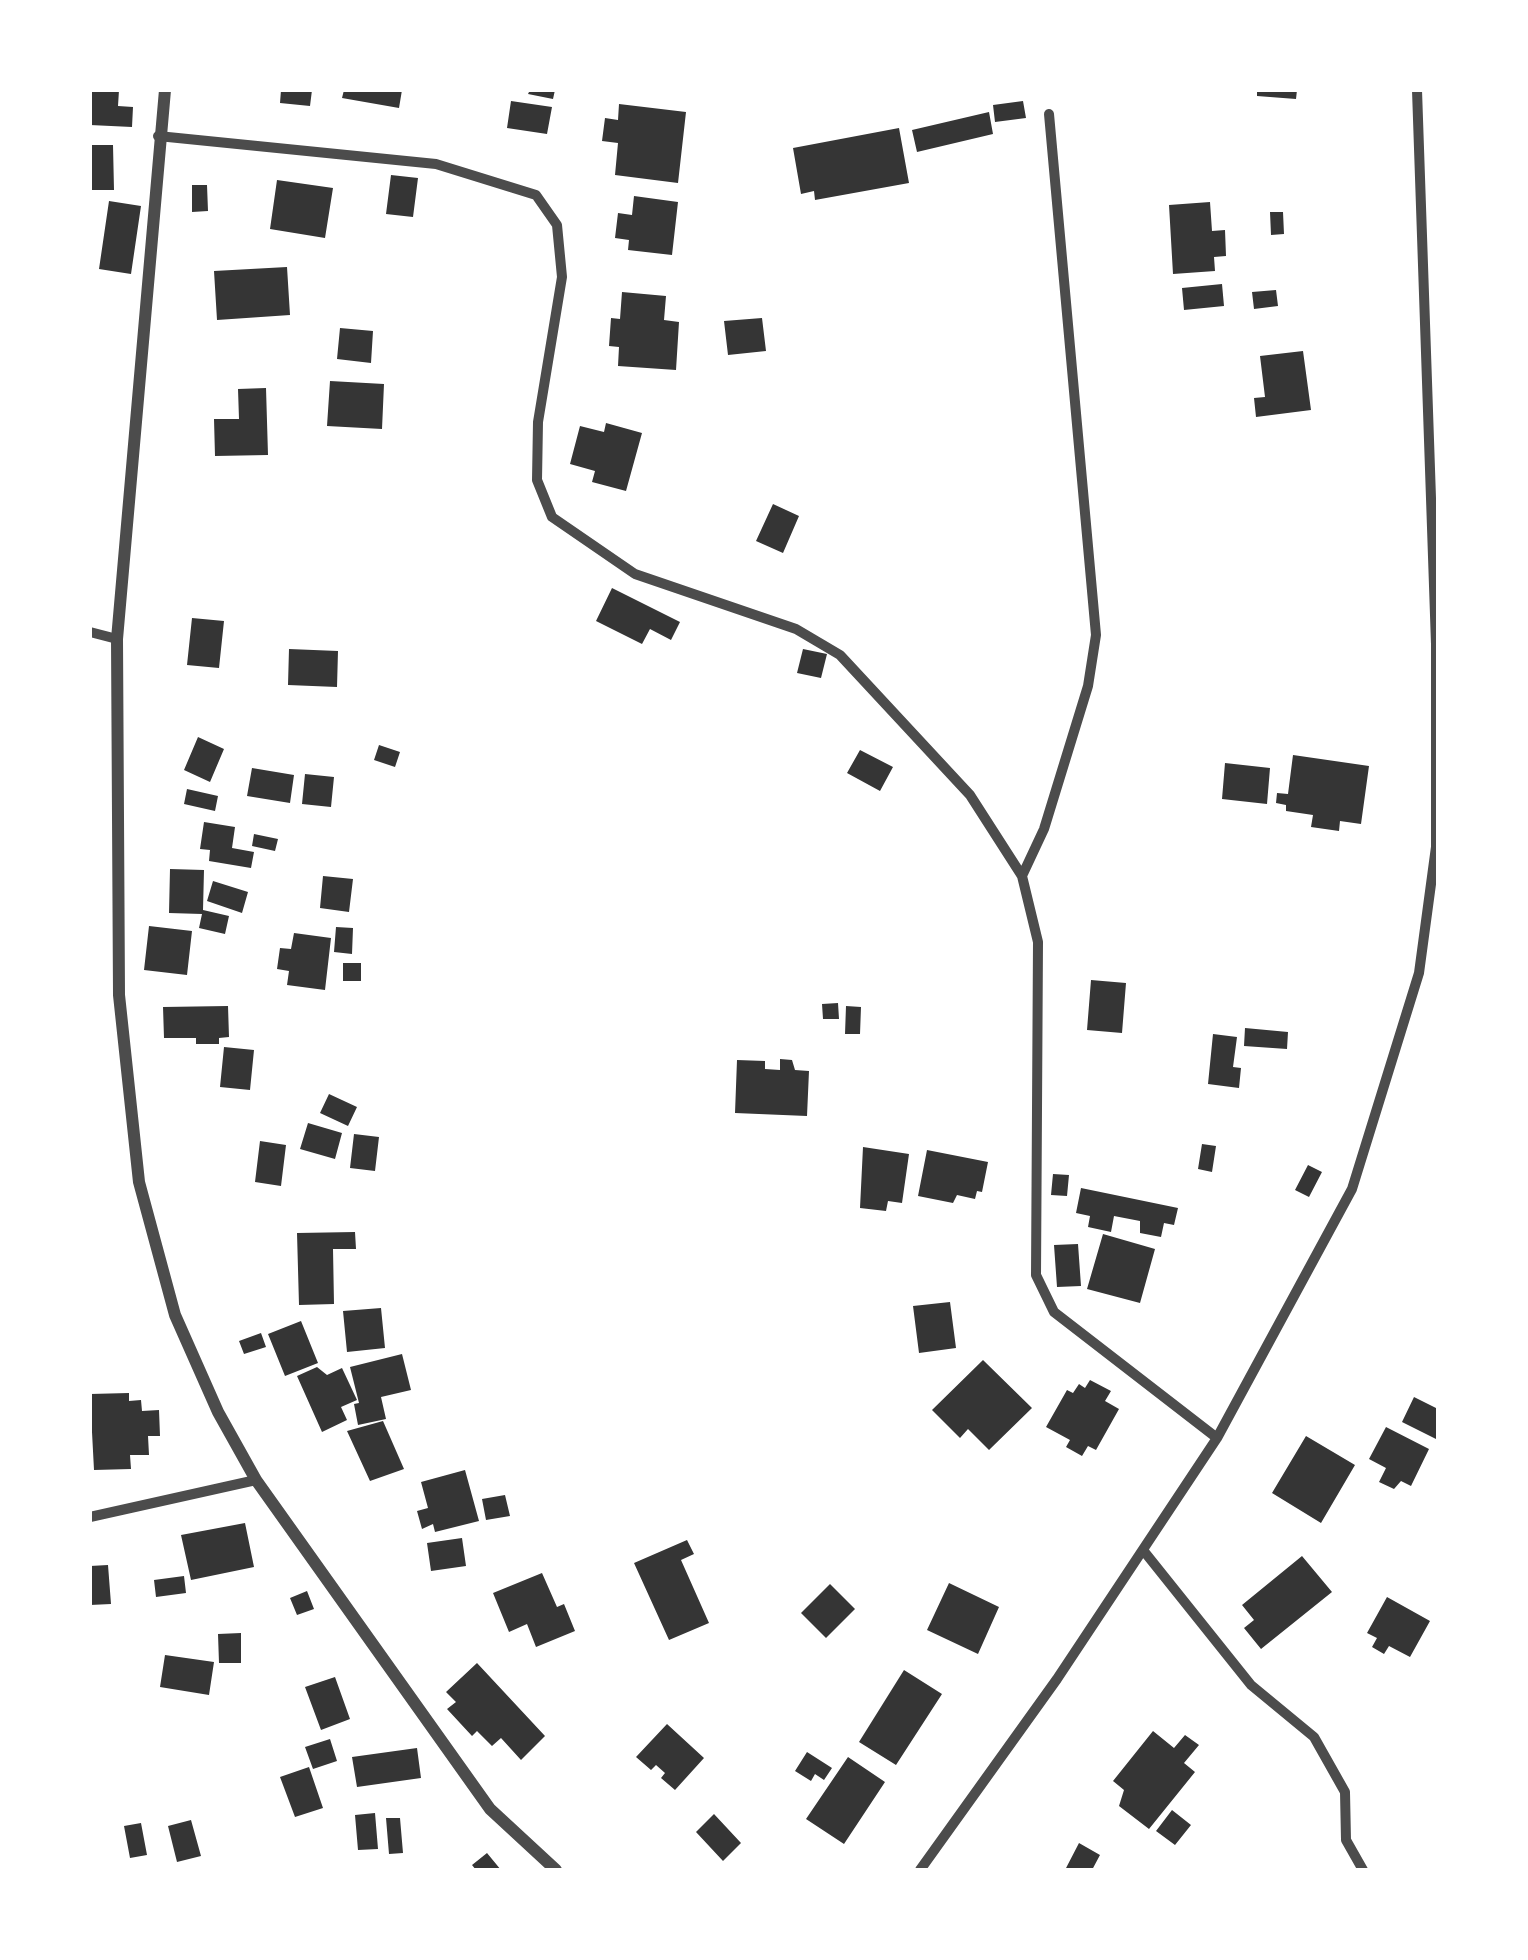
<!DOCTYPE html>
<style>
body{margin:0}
#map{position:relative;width:1528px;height:1960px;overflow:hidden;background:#fff;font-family:"Fira Sans",sans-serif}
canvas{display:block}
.frame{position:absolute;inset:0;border:92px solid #fff;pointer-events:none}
</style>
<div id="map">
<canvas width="1528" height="1960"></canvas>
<div class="frame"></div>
</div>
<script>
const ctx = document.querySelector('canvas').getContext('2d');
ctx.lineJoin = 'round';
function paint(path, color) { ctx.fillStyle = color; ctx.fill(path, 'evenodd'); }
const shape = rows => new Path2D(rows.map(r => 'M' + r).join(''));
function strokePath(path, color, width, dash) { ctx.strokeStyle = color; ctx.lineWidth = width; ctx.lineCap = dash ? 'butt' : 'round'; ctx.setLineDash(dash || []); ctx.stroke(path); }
const building = shape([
 [90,90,119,90,118,106,133,107,132,127,90,125],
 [281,90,312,90,310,106,280,103],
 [344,90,402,90,399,108,342,98],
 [530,90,555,90,553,99,528,94],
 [1257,90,1297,90,1296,99,1257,96],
 [511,101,552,107,547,134,507,128],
 [1023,101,1026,118,995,122,993,105],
 [619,104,686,112,678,183,615,175,618,143,602,141,605,118,618,120],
 [989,112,993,134,917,152,912,130],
 [899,128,909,183,815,200,814,191,801,194,793,148],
 [90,145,113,145,114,190,90,190],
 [391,175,418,178,413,217,386,214],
 [277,180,333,188,325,238,270,229],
 [192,185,207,185,208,211,192,212],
 [634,196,678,202,672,255,628,250,629,240,615,238,618,213,632,215],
 [109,201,141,206,131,274,99,269],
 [1210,202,1212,231,1225,230,1226,256,1214,257,1215,271,1173,274,1169,205],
 [1270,212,1283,212,1284,234,1271,235],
 [287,267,290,315,217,320,214,271],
 [1222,284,1224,306,1184,310,1182,288],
 [1276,290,1278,306,1254,309,1252,292],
 [622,292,666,296,664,320,679,322,676,370,618,366,619,347,609,346,611,318,620,319],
 [762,318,766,351,728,355,724,321],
 [340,328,373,331,371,363,337,359],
 [1303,351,1311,410,1256,417,1254,398,1265,397,1260,356],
 [330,381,384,384,382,429,327,426],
 [266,388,268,455,215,456,214,419,239,419,238,389],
 [606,423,642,433,626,491,592,482,595,471,570,464,580,426,604,432],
 [773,504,799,516,783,553,756,541],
 [612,588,680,622,671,640,650,629,642,644,596,621],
 [192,618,224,621,219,668,187,665],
 [289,649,338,651,337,687,288,685],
 [803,649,827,654,821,678,797,673],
 [198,737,224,749,210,782,184,770],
 [379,745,400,752,395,767,374,760],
 [860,750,893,767,880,791,847,773],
 [1293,755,1369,766,1361,824,1340,821,1339,831,1311,827,1313,815,1286,811,1286,805,1276,803,1277,793,1288,794],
 [1225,763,1270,768,1267,804,1222,799],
 [252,768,294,775,290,803,247,796],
 [305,774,334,777,331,807,302,804],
 [187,789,218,796,215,811,184,804],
 [204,822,235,827,232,848,254,852,251,868,209,861,210,850,200,849],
 [254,834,278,839,275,851,252,846],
 [170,869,204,870,203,910,229,916,225,934,199,928,202,914,169,913],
 [323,876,353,879,349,912,320,908],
 [213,881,248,892,242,913,207,901],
 [149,926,192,931,187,975,144,970],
 [336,927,353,928,352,954,334,952],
 [294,933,331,938,325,990,287,985,289,971,277,969,280,948,291,949],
 [343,963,361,963,361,981,343,981],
 [1091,980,1126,983,1122,1033,1087,1030],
 [838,1003,839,1019,823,1019,822,1004],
 [228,1006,229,1037,219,1038,219,1044,196,1044,196,1038,164,1038,163,1007],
 [846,1006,861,1007,860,1034,845,1034],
 [1245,1028,1288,1032,1287,1049,1244,1046],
 [1213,1034,1237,1037,1233,1067,1241,1068,1239,1088,1208,1084],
 [224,1047,254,1050,250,1090,220,1087],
 [780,1059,792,1060,795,1070,809,1071,807,1116,735,1113,737,1060,765,1061,765,1069,780,1070],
 [329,1094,357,1107,348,1126,320,1113],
 [308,1123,342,1133,335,1159,300,1149],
 [354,1134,379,1137,375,1171,350,1168],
 [260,1141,286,1145,281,1186,255,1182],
 [1202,1144,1216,1146,1212,1172,1198,1169],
 [863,1147,909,1154,902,1203,888,1201,886,1211,860,1208],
 [927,1150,988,1162,982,1192,977,1191,975,1199,957,1195,953,1203,918,1196],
 [1308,1165,1322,1172,1309,1197,1295,1190],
 [1053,1174,1069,1175,1067,1196,1051,1195],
 [1081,1188,1178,1208,1174,1225,1164,1223,1161,1237,1140,1233,1140,1221,1114,1216,1111,1232,1088,1227,1090,1216,1076,1213],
 [355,1232,356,1249,333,1249,334,1304,299,1305,297,1233],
 [1103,1234,1155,1249,1140,1303,1087,1289],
 [1078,1244,1081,1286,1057,1287,1054,1245],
 [950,1302,956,1348,919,1353,913,1306],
 [381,1308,385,1348,347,1352,343,1311],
 [301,1321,318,1363,285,1376,268,1334],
 [261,1333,266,1347,244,1354,239,1341],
 [402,1354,411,1390,381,1397,386,1419,358,1425,354,1404,359,1403,350,1367],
 [983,1360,1032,1408,989,1450,968,1429,960,1438,932,1410],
 [317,1367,327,1375,342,1368,357,1400,341,1407,347,1420,322,1432,297,1376],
 [1090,1380,1111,1391,1105,1401,1119,1409,1096,1450,1088,1446,1082,1456,1066,1447,1070,1440,1046,1427,1067,1390,1073,1393,1079,1384,1085,1388],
 [129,1393,129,1401,141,1400,142,1411,159,1410,160,1436,148,1436,149,1455,130,1455,131,1469,94,1470,90,1394],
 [1414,1397,1438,1409,1436,1439,1402,1422],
 [383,1421,404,1469,370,1481,347,1431],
 [1386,1427,1429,1449,1411,1486,1401,1481,1394,1489,1379,1482,1386,1468,1369,1459],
 [1306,1436,1355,1465,1321,1523,1272,1493],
 [465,1470,479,1521,435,1532,433,1524,422,1529,417,1511,428,1508,421,1482],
 [505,1495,510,1516,486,1520,482,1499],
 [245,1523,254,1567,191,1580,181,1535],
 [462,1538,466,1566,431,1571,427,1543],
 [687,1540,694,1554,681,1560,709,1623,669,1640,634,1563],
 [1302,1556,1332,1592,1261,1649,1244,1628,1254,1620,1242,1605],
 [108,1565,111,1604,90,1605,90,1566],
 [542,1573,557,1607,564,1604,575,1631,536,1647,527,1624,509,1632,493,1593],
 [184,1576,186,1593,156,1597,154,1580],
 [949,1583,999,1607,978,1654,927,1630],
 [830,1584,855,1609,826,1638,801,1613],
 [307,1591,314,1609,297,1615,290,1598],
 [1387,1597,1430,1621,1410,1657,1389,1646,1384,1654,1372,1647,1377,1638,1367,1633],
 [241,1633,241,1663,219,1663,218,1634],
 [165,1655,214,1662,209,1695,160,1687],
 [477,1663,545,1736,521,1760,501,1738,492,1746,477,1731,472,1736,447,1709,456,1702,446,1692],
 [904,1670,942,1694,896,1765,859,1742],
 [335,1677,350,1719,321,1730,305,1687],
 [667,1724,704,1758,675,1790,661,1778,665,1773,656,1765,651,1770,636,1757],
 [1153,1731,1174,1748,1185,1735,1199,1745,1184,1763,1195,1772,1149,1829,1119,1806,1124,1790,1113,1781],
 [330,1739,337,1761,313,1769,305,1747],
 [417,1748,421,1778,357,1787,352,1757],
 [807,1752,832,1768,824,1780,815,1774,811,1781,795,1771],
 [848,1757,885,1782,844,1844,806,1819],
 [309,1767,323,1808,295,1817,280,1777],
 [1172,1810,1191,1825,1175,1845,1156,1831],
 [375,1813,378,1849,358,1850,355,1815],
 [714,1814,741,1843,723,1861,696,1832],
 [386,1818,400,1818,403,1853,389,1854],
 [191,1820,201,1856,177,1862,168,1826],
 [141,1823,147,1855,130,1858,124,1826],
 [1079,1843,1100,1855,1092,1870,1065,1870],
 [487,1853,501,1870,476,1870,472,1865]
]);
const minor = shape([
 [158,136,436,164,536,195,557,225,562,277,538,422,537,480,552,517,635,574,796,629,840,655,970,795,1022,876,1038,942,1036,1275,1054,1312,1217,1438],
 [90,632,117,639],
 [1022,876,1044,829,1088,686,1096,635,1049,114],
 [90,1517,256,1480],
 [1143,1550,1251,1685,1314,1737,1345,1792,1346,1840,1363,1870],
 [920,1870,1057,1679,1217,1438,1352,1189,1419,973,1436,847,1436,644,1417,90]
]);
const tertiary = shape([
 [165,90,117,639,119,995,139,1182,175,1315,218,1412,256,1480,490,1809,556,1870]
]);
paint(building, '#353535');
strokePath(minor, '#4c4c4c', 10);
strokePath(tertiary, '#4c4c4c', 12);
</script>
